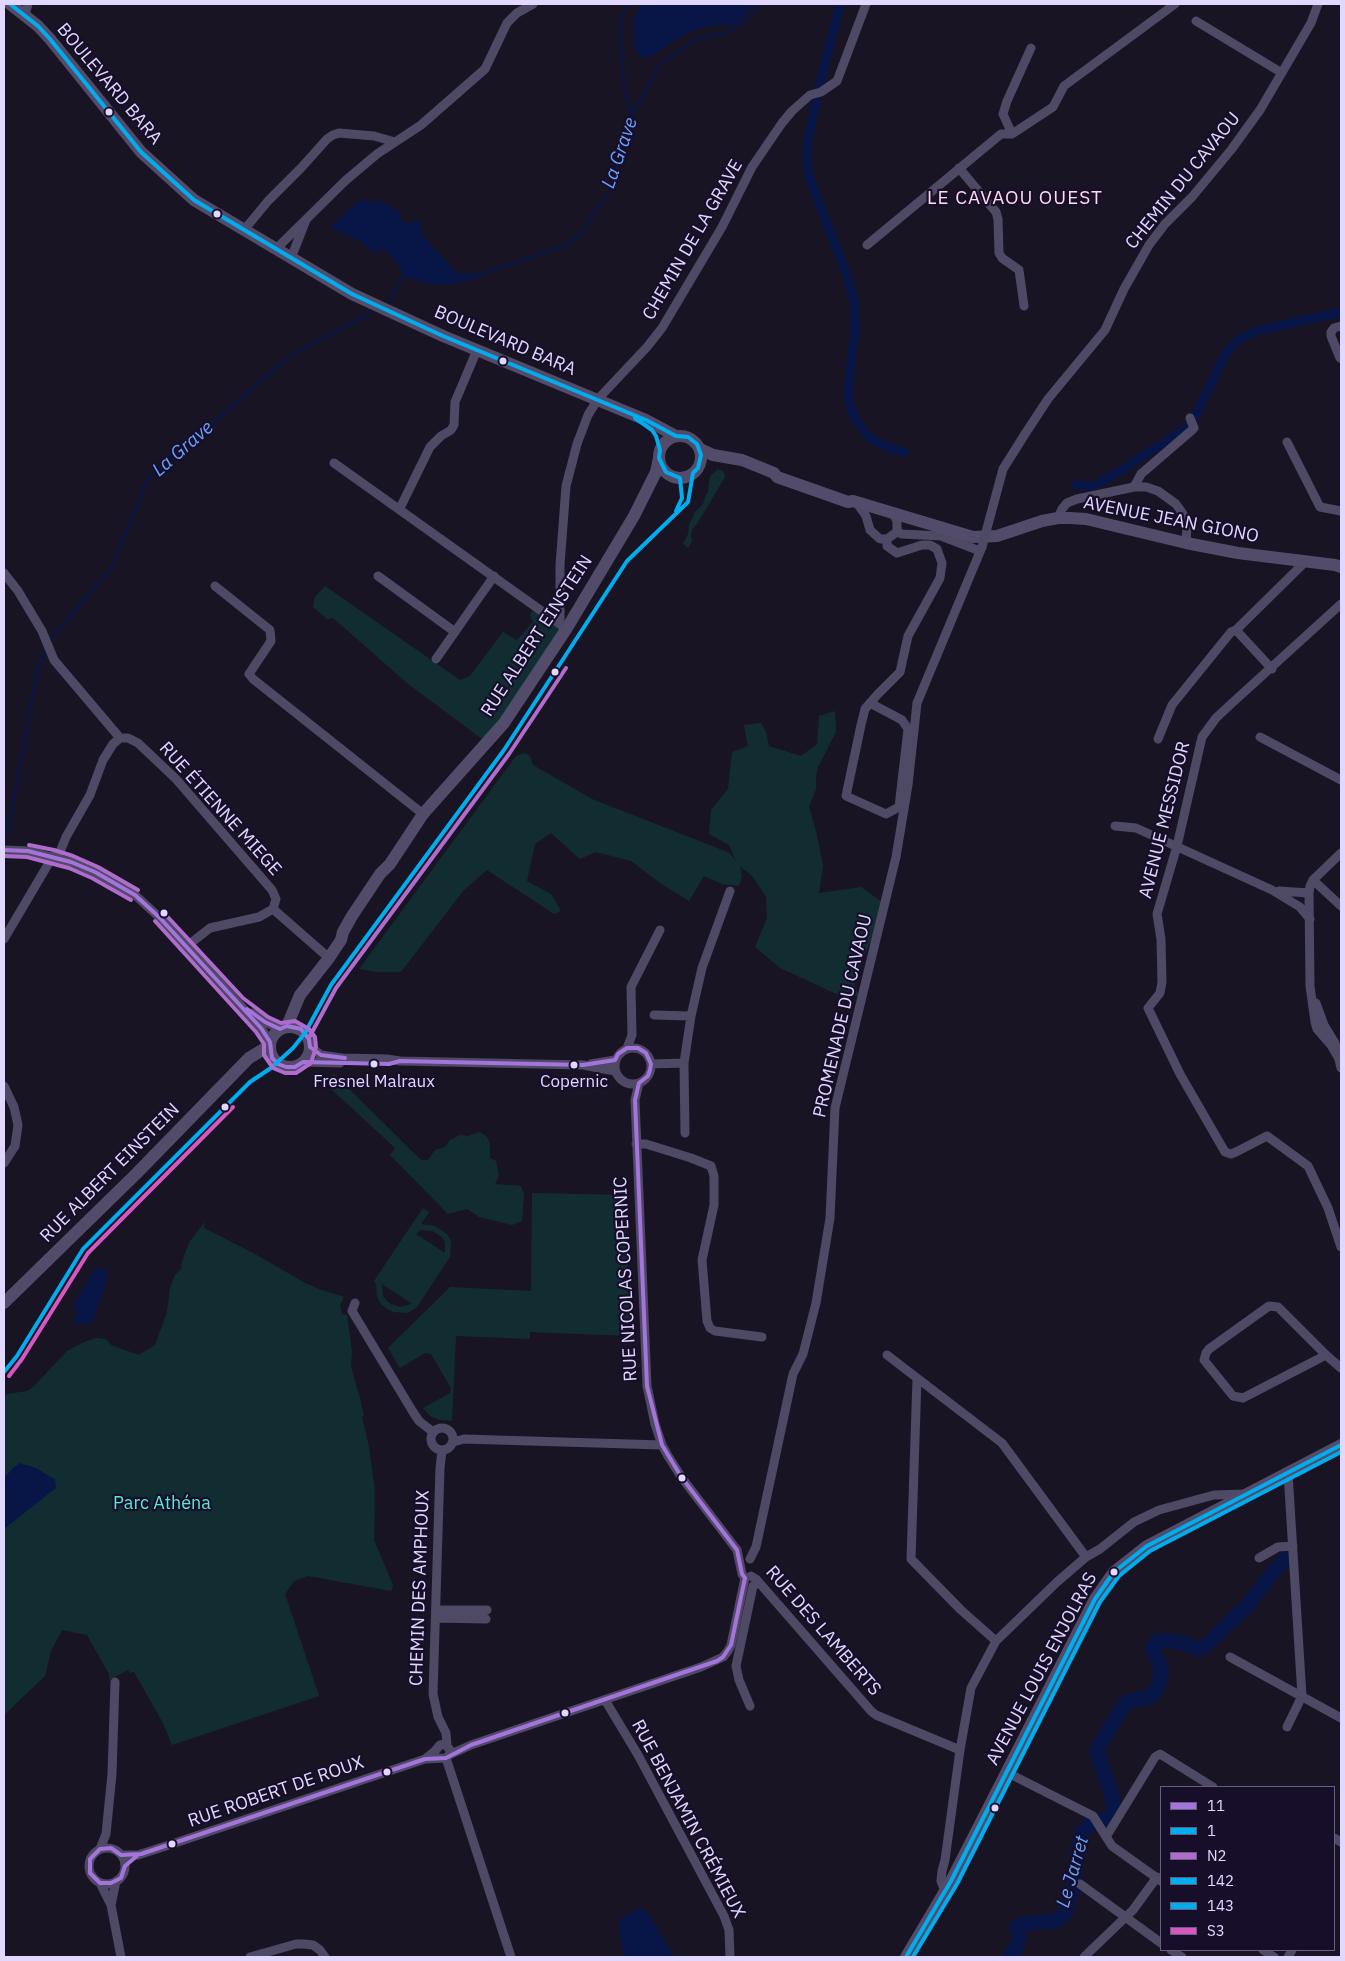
<!DOCTYPE html>
<meta charset="utf-8">
<style>
body{margin:0}
#map{position:relative;width:1345px;height:1961px;overflow:hidden;background:#191424;font-family:"IBM Plex Sans",sans-serif}
canvas{display:block}
.frame{position:absolute;inset:0;border:5px solid #e1d7ff;pointer-events:none}
.legend{position:absolute;left:1160px;top:1786px;width:175px;height:165px;box-sizing:border-box;background:#170e2a;border:1px solid #685e7f;margin:0;padding:6px 9px;list-style:none;font-size:15px;color:#e1d7ff}
.legend li{display:flex;align-items:center;gap:10px;height:25px}
.legend b{width:25px;border:1px solid #685e7f}
</style>
<div id="map">
<canvas width="1345" height="1961"></canvas>
<div class="frame"></div>
<ul class="legend">
<li><b style="height:6px;background:#a473dc"></b>11</li>
<li><b style="height:6px;background:#00adee"></b>1</li>
<li><b style="height:6px;background:#b06ccc"></b>N2</li>
<li><b style="height:6px;background:#00adee"></b>142</li>
<li><b style="height:6px;background:#00adee"></b>143</li>
<li><b style="height:6px;background:#d558c0"></b>S3</li>
</ul>
</div>
<script>
const ctx = document.querySelector('canvas').getContext('2d');
ctx.lineJoin = 'round';
function paint(path, color) { ctx.fillStyle = color; ctx.fill(path, 'evenodd'); }
const shape = rows => new Path2D(rows.map(r => 'M' + r).join(''));
function strokePath(path, color, width, dash) { ctx.strokeStyle = color; ctx.lineWidth = width; ctx.lineCap = dash ? 'butt' : 'round'; ctx.setLineDash(dash || []); ctx.stroke(path); }
function drawText(font, color, halo, rows, align = 'center') {
  ctx.font = font + ' "IBM Plex Sans",sans-serif'; ctx.lineWidth = 4.5; ctx.setLineDash([]); ctx.textBaseline = 'middle'; ctx.strokeStyle = halo; ctx.fillStyle = color; for (const [text, x, y, turn = 0] of rows) {
    ctx.save(); ctx.translate(x, y); ctx.rotate((+turn || 0) * Math.PI / 180); ctx.textAlign = isNaN(turn) ? turn : align; if (halo) ctx.strokeText(text, 0, 0); ctx.fillText(text, 0, 0); ctx.restore();
  }
}
const green = shape([
 [718,469,724,472,725,477,697,524,693,528,691,534,692,541,688,548,683,544,688,534,689,525,695,512,703,504,706,495,708,492,710,476],
 [325,586,460,680,470,676,503,632,517,640,533,622,530,615,535,606,567,628,486,742,407,683,333,618,327,619,313,607,315,597],
 [835,711,836,732,818,767,816,776,816,789,809,807,816,831,823,866,819,893,861,887,882,902,874,934,853,980,859,996,843,997,780,968,755,947,767,918,766,897,753,877,740,866,742,877,739,886,722,884,704,876,689,901,660,883,631,861,596,852,580,859,551,833,535,844,527,881,551,894,561,911,554,914,487,870,463,891,401,972,376,972,359,969,516,756,524,753,530,756,533,765,592,799,730,853,736,861,729,845,709,834,711,810,728,789,732,752,748,746,744,725,761,723,766,732,769,746,801,756,817,744,819,716],
 [333,1073,421,1160,428,1160,435,1150,445,1147,450,1140,460,1135,468,1136,480,1132,487,1137,490,1144,490,1158,496,1161,499,1176,495,1184,521,1186,524,1195,522,1221,512,1225,479,1217,467,1209,448,1214,390,1155,395,1148,329,1087],
 [532,1193,624,1195,628,1267,623,1278,628,1285,631,1336,530,1332,530,1339,456,1336,452,1421,440,1420,430,1416,423,1408,450,1393,451,1388,431,1354,425,1353,400,1368,388,1348,450,1287,531,1291],
 [423,1208,429,1212,421,1224,435,1226,447,1234,451,1241,450,1257,417,1307,408,1313,393,1312,387,1309,380,1303,377,1297,376,1284,374,1281],
 [421,1230,433,1231,442,1237,445,1242,445,1253,416,1234],
 [382,1284,411,1303,412,1304,400,1307,389,1303,383,1296],
 [205,1222,204,1228,255,1254,305,1283,319,1289,344,1297,340,1305,342,1314,347,1315,352,1351,351,1367,361,1402,364,1416,362,1417,369,1447,375,1491,374,1540,393,1585,391,1591,308,1576,294,1581,285,1594,319,1696,172,1745,163,1723,134,1672,130,1673,128,1670,109,1680,109,1674,87,1635,62,1630,51,1651,45,1676,4,1715,4,1396,7,1394,27,1391,34,1386,67,1351,84,1342,96,1338,106,1339,111,1345,139,1355,155,1345,167,1312,170,1288,175,1275,181,1269,182,1261,190,1241]
]);
const water = shape([
 [642,4,753,4,740,22,733,25,712,25,687,33,648,58,641,57,634,47,634,21,638,9],
 [362,198,366,202,379,201,400,211,400,219,408,224,416,220,421,223,421,234,452,268,458,274,480,273,478,278,450,284,433,285,402,276,401,268,384,249,375,253,366,248,366,244,330,227],
 [96,1267,106,1270,107,1277,94,1318,88,1324,79,1325,76,1324,74,1319,77,1310,72,1308,94,1269],
 [20,1463,36,1468,49,1476,55,1479,56,1488,4,1529,4,1478,14,1467],
 [639,1908,646,1910,675,1957,624,1957,618,1925,622,1918]
]);
const stream = shape([
 [627,4,623,13,620,40,625,90,632,115],
 [476,276,566,245,582,233,591,216,608,194,615,178,623,139,632,115,660,64,698,38,725,33,743,23,761,4],
 [389,301,404,275],
 [51,638,110,570,148,479,171,457,204,431,285,359,372,312],
 [8,832,25,735,39,664,45,650]
]);
const canal = shape([
 [819,87,840,4],
 [816,101,807,146,807,163,810,180,847,275,854,301,855,328,848,390,850,408,857,422,871,439,889,448,905,452],
 [1265,329,1341,312],
 [1193,420,1226,353,1238,340,1259,330],
 [1130,464,1182,431,1190,424],
 [1076,485,1091,486,1097,484,1127,467]
]);
const river = shape([
 [1010,1957,1018,1945,1019,1935,1017,1928,1019,1925,1029,1923,1054,1921,1060,1918,1065,1913,1072,1891,1081,1834,1091,1823,1107,1820,1112,1816,1114,1810,1112,1795,1097,1753,1100,1744,1124,1705,1130,1701,1151,1697,1159,1684,1161,1674,1161,1666,1153,1651,1154,1644,1158,1641,1169,1641,1185,1643,1197,1649,1203,1648,1247,1606,1274,1571,1287,1558]
]);
const street = shape([
 [25,15,28,4],
 [1196,21,1282,73],
 [1012,134,1003,114,1007,101,1031,48],
 [959,168,996,212,998,219,999,253,1002,258,1019,270,1024,306],
 [244,230,268,201,301,168,327,139,333,135,339,133,374,136,395,142],
 [867,245,1001,134,1012,134,1053,107,1064,86,1175,4],
 [276,249,345,181,377,154,421,125,485,69,507,23,517,13,533,4],
 [291,258,306,220],
 [1340,358,1331,336,1331,332,1334,328,1341,326],
 [1287,442,1320,507,1341,511],
 [334,463,564,627],
 [1134,487,1141,474,1191,431,1194,428,1190,418],
 [856,502,866,516,870,530,880,539,887,539,897,532,897,521,893,513],
 [400,508,430,447,441,436,451,430,454,425,455,402,477,350],
 [1058,518,1062,509,1067,503,1077,499,1134,487,1146,487,1158,491,1176,504,1183,514,1187,527,1186,543],
 [897,532,902,534,941,536,980,551],
 [986,532,1003,469,1025,434,1048,399,1105,330,1124,289,1149,245,1165,224,1192,197,1231,150,1260,110,1311,23,1318,4],
 [4,573,18,591,42,631,54,660,120,738,128,738,138,743,176,779,272,890,276,899,273,909],
 [378,576,455,632],
 [215,586,270,630,271,641,249,674,253,679,423,814],
 [1341,604,1231,704,1216,718,1202,737,1177,846,1157,914,1161,939,1162,982,1160,993,1148,1008,1180,1074,1225,1152,1231,1154,1236,1152,1267,1136,1308,1166,1328,1208,1341,1247],
 [560,624,560,565,566,486,577,444,588,415,598,399,647,347,662,328,722,227,752,167,782,123,792,111,810,95,821,92,837,81,866,4],
 [1236,630,1305,562],
 [436,659,494,576],
 [870,703,902,720,908,729,899,807,886,814,846,796,861,725,865,709,870,703,878,694,900,672,908,636,940,578,942,563,937,549,930,545,922,545,897,553,887,546,887,539],
 [1260,737,1341,780],
 [1158,739,1172,705,1231,632,1236,630,1272,669],
 [1115,826,1136,828,1272,890,1300,907,1310,919],
 [4,850,28,851,71,862,95,872,135,895,159,917,204,965,261,1028,270,1042],
 [58,857,66,837,90,795,103,760,113,744,120,738],
 [1313,880,1341,906],
 [1279,891,1309,893],
 [273,909,329,958],
 [4,939,53,856],
 [187,946,210,928,259,917,273,909],
 [1316,1003,1324,1025,1335,1043,1341,1068],
 [252,1013,265,1022,280,1029],
 [654,1015,691,1016],
 [310,1047,321,1055,342,1058,387,1059,400,1061,583,1065,615,1071],
 '615 1066a18 18 0 1 1 36 0a18 18 0 1 1-36 0Z',
 [627,1048,632,1035,631,987,660,930],
 [1339,1059,1331,1045,1317,1029,1315,1022,1310,986,1309,893,1310,886,1313,880,1341,853],
 [303,1062,340,1063],
 [591,1064,615,1060],
 [651,1064,684,1063],
 [4,1086,14,1107,18,1125,15,1146,4,1163],
 [685,1133,684,1063,691,1016,702,968,730,891],
 [636,1144,646,1144,691,1158,711,1166,714,1176,714,1205,702,1260,707,1321,710,1328,715,1331,762,1337],
 [355,1303,352,1311,413,1412,419,1421,433,1432],
 [887,1355,1002,1443,1086,1557],
 [1326,1355,1243,1398,1233,1396,1204,1360,1206,1353,1209,1349,1269,1306,1278,1307,1326,1355,1341,1368],
 [917,1379,911,1559,961,1610,996,1641],
 '431 1439a11 11 0 1 1 22 0a11 11 0 1 1-22 0Z',
 [453,1442,464,1439,662,1445],
 [442,1451,440,1468,433,1694,438,1717,446,1733,447,1745],
 [1259,1558,1278,1547,1293,1546],
 [750,1559,756,1547,793,1374,803,1354,816,1303,830,1218,835,1108,896,857,908,785,917,703,982,547],
 [751,1576,756,1579,871,1711,876,1715,960,1750,945,1860,942,1871,941,1881,945,1891],
 [436,1610,487,1610],
 [436,1618,486,1619],
 [1230,1657,1341,1718],
 [605,1700,638,1755,724,1916,729,1930,730,1957],
 [750,1706,739,1680,736,1666,753,1586,758,1582],
 [1287,1727,1302,1696,1288,1473],
 [960,1750,971,1688,996,1641,1057,1582,1086,1557,1100,1549,1134,1522,1159,1510,1214,1495,1245,1494],
 [446,1758,511,1957],
 [425,1759,435,1751,440,1745,445,1744,450,1750],
 [1006,1772,1093,1816,1112,1846,1161,1881],
 [1106,1837,1155,1757,1160,1754,1213,1787],
 [1334,1838,1341,1842],
 '89 1866a18 18 0 1 1 36 0a18 18 0 1 1-36 0Z',
 [100,1849,106,1834,112,1774,115,1682],
 [121,1855,138,1855,172,1844,425,1759,446,1758,449,1755,471,1745,701,1667,723,1657,728,1651,731,1645,745,1578,742,1574,737,1550,682,1478,668,1456,662,1445,655,1424,647,1386,635,1100,639,1083],
 [100,1883,111,1905,121,1957],
 [1080,1884,1161,1943],
 [111,1905,116,1881],
 [1171,1950,1182,1957],
 [1263,1950,1274,1957],
 [250,1957,296,1944,304,1944,313,1945,320,1950,325,1957],
 [1084,1957,1133,1910,1157,1877],
 [1288,1957,1292,1950]
]);
const secondary = shape([
 [10,4,38,26,50,39,141,152,194,200,352,294,443,336,646,420,676,436],
 '659 457a21 21 0 1 1 42 0a21 21 0 1 1-42 0Z',
 [700,449,713,455,742,460,774,473,777,477,848,502,853,501,973,537,997,536,1042,521,1058,518,1070,518,1086,519,1186,543,1238,553,1335,565,1341,567],
 [287,1026,300,995,329,958,341,940,343,932,352,916,380,874,390,864,423,814,504,723,567,628,634,516,656,472,659,458],
 '270 1047a20 20 0 1 1 40 0a20 20 0 1 1-40 0Z',
 [4,1303,136,1174,249,1058,269,1046],
 [906,1957,951,1881,1095,1599,1114,1572,1147,1546,1341,1445]
]);
const streetBridge = shape([
 [982,547,986,532]
]);
const bus1 = shape([
 [4,850,28,851,71,862,95,872,135,895,159,917,261,1028,270,1042,272,1058,278,1064,286,1067,295,1067,303,1062,389,1064,400,1061,583,1065,615,1060,618,1054,627,1048,638,1048,646,1053,651,1064,650,1070,648,1076,639,1083,635,1100,647,1386,662,1445,682,1478,737,1550,742,1574,745,1578,731,1645,723,1657,717,1661,471,1745,446,1758,425,1759,141,1854,121,1855,111,1848,100,1849,90,1859,90,1873,100,1883,111,1883,121,1878,125,1866,138,1855],
 [247,1009,265,1022,280,1029,287,1026,301,1029,309,1039,310,1047,321,1055,345,1058]
]);
const bus2 = shape([
 [635,418,652,430,656,436,660,450,659,458,666,472,680,478,682,498,676,511],
 [4,1372,17,1356,83,1249,250,1082,271,1068,293,1048,305,1033,331,985,504,750,627,561,688,502,693,473,698,468,701,455,697,444,688,437,676,436,646,420,443,336,352,294,194,200,141,152,50,39,38,26,10,4]
]);
const bus3 = shape([
 [29,845,54,850,73,856,98,867,138,890],
 [4,856,27,857,69,868,92,878,131,900],
 [155,921,256,1032,264,1044,264,1055,273,1068,285,1073,296,1073,311,1063,316,1047,315,1037,309,1029,295,1021,281,1023,268,1017,243,998,164,913],
 [310,1036,336,988,509,754,566,668]
]);
const bus4 = shape([
 [906,1957,951,1881,1095,1599,1114,1572,1147,1546,1341,1445]
]);
const bus5 = shape([
 [913,1957,957,1884,1100,1602,1119,1576,1150,1551,1341,1452]
]);
const bus6 = shape([
 [9,1376,22,1359,88,1253,233,1107]
]);
const markers = [
 [109,112,4.5,"#e1d7ff"],
 [217,214,4.5,"#e1d7ff"],
 [503,361,4.5,"#e1d7ff"],
 [555,672,4.5,"#e1d7ff"],
 [164,913,4.5,"#e1d7ff"],
 [374,1064,4.5,"#e1d7ff"],
 [574,1065,4.5,"#e1d7ff"],
 [225,1107,4.5,"#e1d7ff"],
 [682,1478,4.5,"#e1d7ff"],
 [1114,1572,4.5,"#e1d7ff"],
 [565,1713,4.5,"#e1d7ff"],
 [387,1772,4.5,"#e1d7ff"],
 [995,1808,4.5,"#e1d7ff"],
 [172,1844,4.5,"#e1d7ff"]
];
const busNames = [
 ["Fresnel Malraux",374,1082],
 ["Copernic",574,1082]
];
const streetNames = [
 ["BOULEVARD BARA",109,84,50],
 ["CHEMIN DU CAVAOU",1183,181,-51],
 ["CHEMIN DE LA GRAVE",693,240,-60],
 ["BOULEVARD BARA",505,341,23],
 ["AVENUE JEAN GIONO",1171,520,11],
 ["RUE ALBERT EINSTEIN",537,636,-57],
 ["RUE ÉTIENNE MIEGE",220,809,48],
 ["AVENUE MESSIDOR",1165,820,-76],
 ["PROMENADE DU CAVAOU",843,1016,-77],
 ["RUE ALBERT EINSTEIN",110,1173,-45],
 ["RUE NICOLAS COPERNIC",626,1279,-93],
 ["CHEMIN DES AMPHOUX",420,1588,-88],
 ["RUE DES LAMBERTS",823,1631,49],
 ["AVENUE LOUIS ENJOLRAS",1042,1669,-62],
 ["RUE ROBERT DE ROUX",276,1792,-19],
 ["RUE BENJAMIN CRÉMIEUX",688,1819,62]
];
const parkNames = [
 ["Parc Athéna",162,1504]
];
const waterNames = [
 ["La Grave",620,153,-71],
 ["La Grave",183,449,-41],
 ["Le Jarret",1073,1872,-74]
];
const neighbourhoodNames = [
 ["LE CAVAOU OUEST",1015,199]
];
paint(green, '#122d32');
paint(water, '#081647');
strokePath(stream, '#081647', 2.5);
strokePath(canal, '#081647', 9);
strokePath(river, '#081647', 15);
strokePath(street, '#4e4965', 9);
strokePath(secondary, '#524c6a', 12);
strokePath(streetBridge, '#4e4965', 9);
strokePath(bus1, '#a473dc', 4);
strokePath(bus2, '#00adee', 4);
strokePath(bus3, '#b06ccc', 4);
strokePath(bus4, '#00adee', 4);
strokePath(bus5, '#00adee', 4);
strokePath(bus6, '#d558c0', 4);
for (const [x, y, r, color] of markers) { const dot = new Path2D(); dot.arc(x, y, r, 0, 2 * Math.PI); ctx.fillStyle = color; ctx.fill(dot); strokePath(dot, '#170e2a', 2); }
drawText('17px', '#e1d7ff', '#170e2a', busNames);
drawText('18px', '#e1d7ff', '#170e2a', streetNames);
drawText('18px', '#59e9d9', '#170e2a', parkNames);
drawText('italic 19px', '#65a3ff', '#170e2a', waterNames);
ctx.letterSpacing = '1px';
drawText('19px', '#ffd9ec', '#170e2a', neighbourhoodNames);
ctx.letterSpacing = '0px';
</script>
